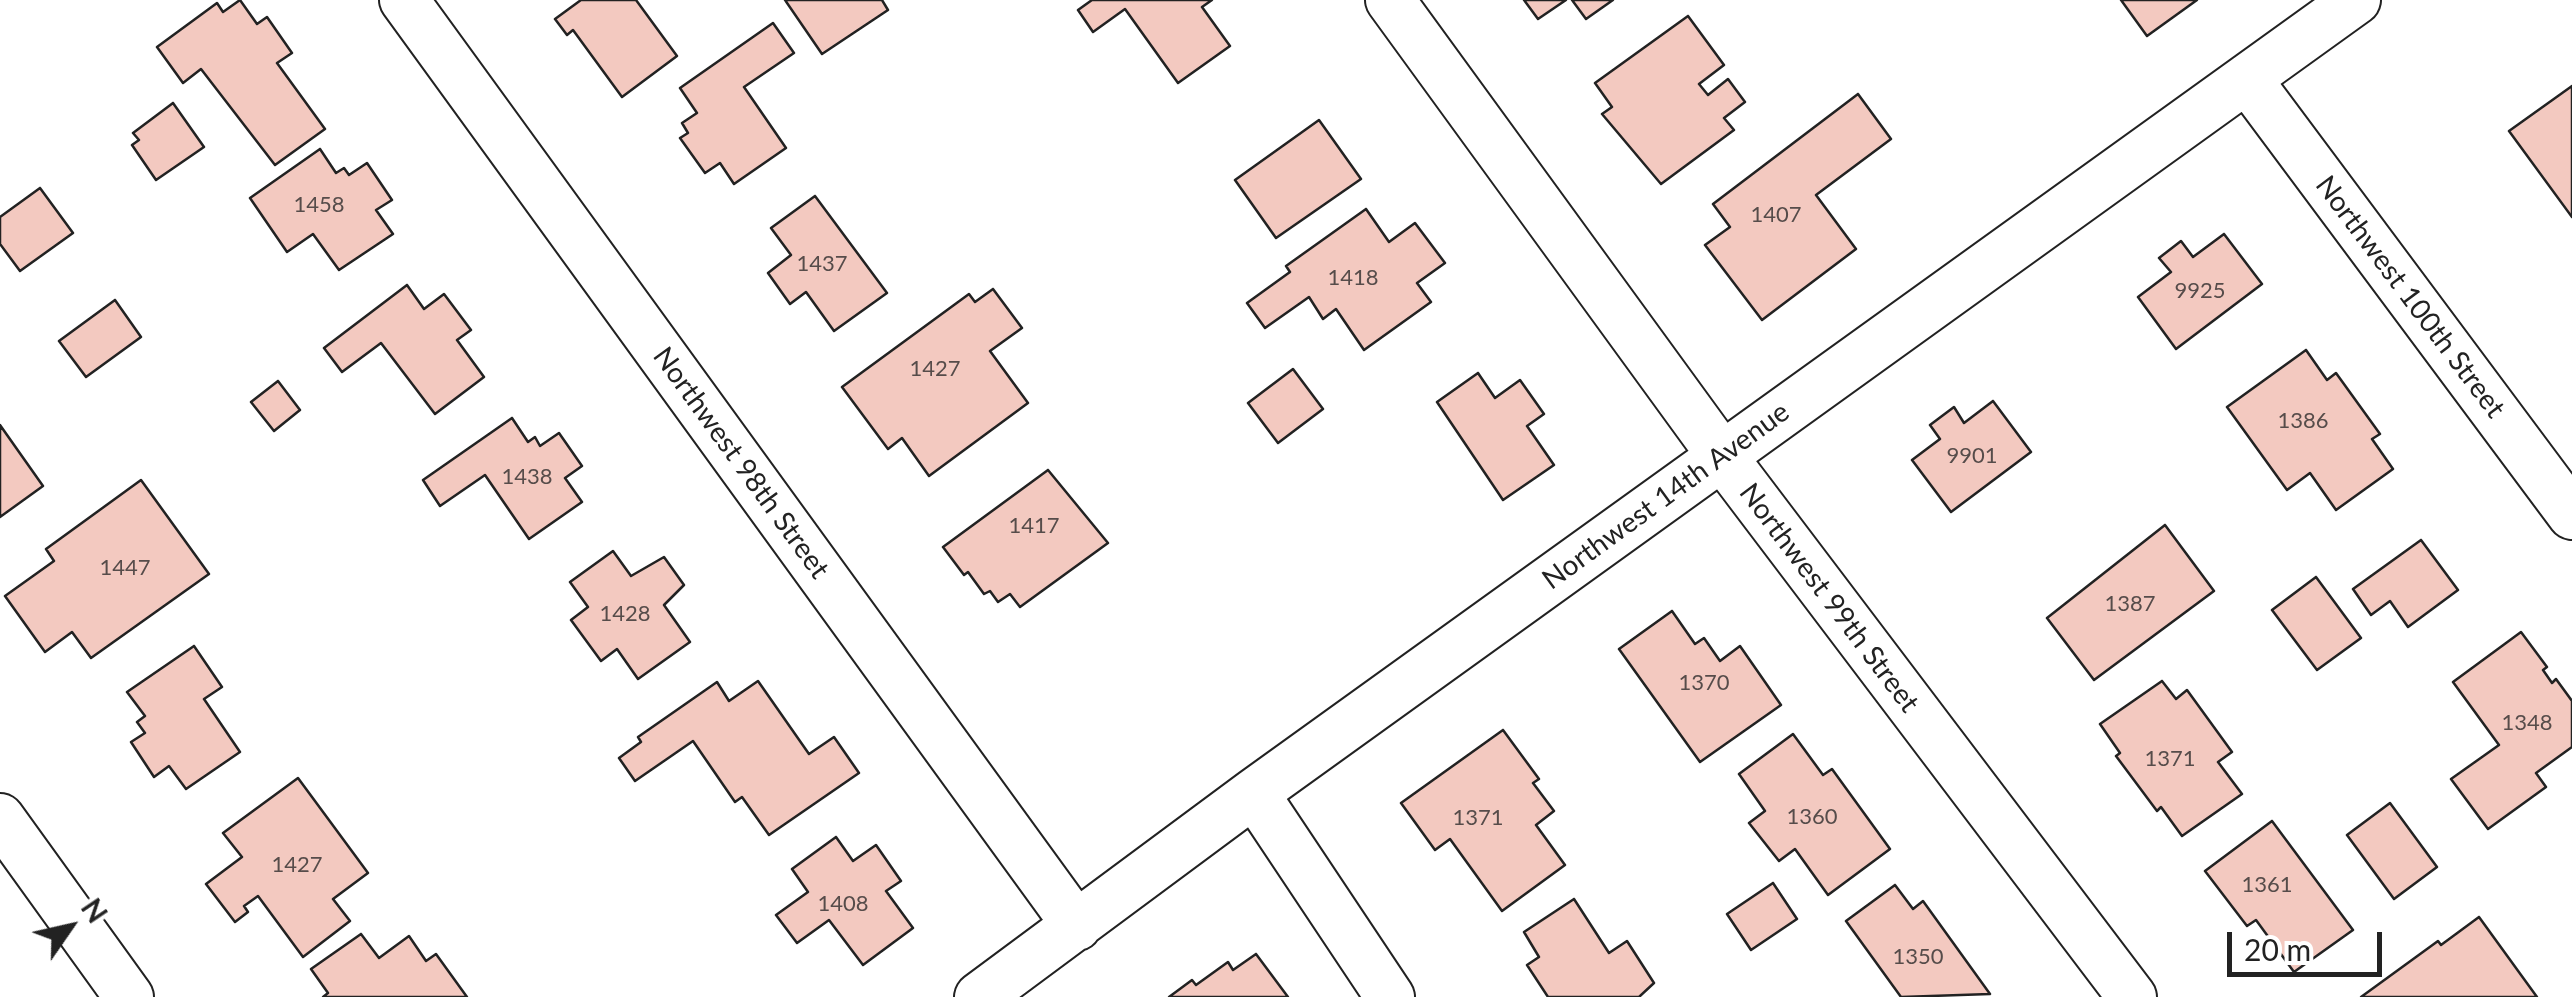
<!DOCTYPE html>
<style>
body{margin:0}
#map{position:relative;width:2572px;height:997px;overflow:hidden;background:#fff;font-family:Lato,sans-serif}
canvas{display:block}
.north{position:absolute;left:20px;top:877px;width:100px;height:100px;-webkit-text-stroke:8px #fff;paint-order:stroke;rotate:56deg;font-size:28px;font-weight:700;line-height:40px;text-align:center;color:#222}
.north::after{content:'';display:block;margin:auto;width:35px;height:45px;background:#222;clip-path:polygon(50% 0,100% 100%,50% 72%,0 100%)}
.scale{position:absolute;left:2227px;top:932px;width:155px;height:45px;box-sizing:border-box;border:5px solid #222;border-top:0;padding-left:12px;font-size:30px;line-height:35px;white-space:nowrap;color:#222;-webkit-text-stroke:8px #fff;paint-order:stroke}
</style>
<div id="map">
<canvas width="2572" height="997"></canvas>
<div class="north">N</div>
<div class="scale">20 m</div>
</div>
<script>
const ctx = document.querySelector('canvas').getContext('2d');
ctx.lineJoin = 'round';
function paint(path, color) { ctx.fillStyle = color; ctx.fill(path, 'evenodd'); }
const shape = rows => new Path2D(rows.map(r => 'M' + r).join(''));
function strokePath(path, color, width, dash) { ctx.strokeStyle = color; ctx.lineWidth = width; ctx.lineCap = dash ? 'butt' : 'round'; ctx.setLineDash(dash || []); ctx.stroke(path); }
function drawText(font, color, halo, rows, align = 'center') {
  ctx.font = font + ' Lato,sans-serif'; ctx.lineWidth = 8; ctx.setLineDash([]); ctx.textBaseline = 'middle'; ctx.strokeStyle = halo; ctx.fillStyle = color; for (const [text, x, y, turn = 0] of rows) {
    ctx.save(); ctx.translate(x, y); ctx.rotate((+turn || 0) * Math.PI / 180); ctx.textAlign = isNaN(turn) ? turn : align; if (halo) ctx.strokeText(text, 0, 0); ctx.fillText(text, 0, 0); ctx.restore();
  }
}
const building = shape([
 [240,0,257,24,267,17,292,53,277,63,325,129,275,165,201,69,183,83,157,47,217,3,223,12,240,0],
 [581,0,636,0,677,56,622,97,573,30,567,35,555,19,581,0],
 [785,0,882,0,888,10,822,54,785,0],
 [1092,0,1212,0,1202,7,1230,46,1178,83,1125,9,1093,32,1078,10,1092,0],
 [1524,0,1566,0,1538,19,1524,0],
 [1572,0,1613,0,1586,19,1572,0],
 [2121,0,2197,0,2147,36,2121,0],
 [1688,16,1724,65,1699,84,1708,95,1728,79,1745,102,1724,118,1734,130,1661,184,1602,114,1612,107,1595,83,1688,16],
 [773,23,794,53,744,87,786,148,734,184,720,163,705,173,680,138,688,133,682,123,697,113,680,88,773,23],
 [2572,86,2572,217,2509,131,2572,86],
 [1858,94,1891,139,1816,195,1856,249,1762,320,1705,245,1730,227,1713,204,1858,94],
 [173,103,204,147,156,180,132,145,139,140,133,133,173,103],
 [1319,120,1361,179,1276,238,1235,180,1319,120],
 [320,149,336,173,344,168,349,175,367,163,392,200,376,210,393,234,339,270,313,234,287,252,250,198,320,149],
 [40,188,73,233,20,271,0,244,0,217,40,188],
 [815,196,887,293,834,331,806,292,790,304,768,273,791,255,771,228,815,196],
 [1366,209,1389,242,1415,223,1445,263,1417,283,1431,302,1364,350,1336,309,1323,319,1309,297,1265,328,1247,303,1290,272,1286,266,1366,209],
 [2224,234,2262,284,2176,349,2138,297,2171,272,2159,258,2181,241,2193,257,2224,234],
 [407,285,424,309,444,294,471,330,457,340,484,377,435,414,381,343,342,372,324,348,407,285],
 [993,289,1022,328,990,351,1028,403,929,476,902,438,888,449,842,387,969,294,975,302,993,289],
 [115,300,141,337,86,377,59,341,115,300],
 [2306,350,2327,380,2336,373,2380,434,2372,439,2393,469,2336,510,2310,473,2287,490,2227,407,2306,350],
 [1293,369,1323,409,1278,443,1248,403,1293,369],
 [1478,373,1495,398,1520,380,1544,414,1527,426,1554,465,1503,500,1437,402,1478,373],
 [278,381,300,410,274,431,251,402,278,381],
 [1993,401,2031,452,1951,512,1912,460,1940,439,1930,425,1954,407,1964,423,1993,401],
 [512,418,528,442,535,437,540,446,559,433,582,466,565,478,582,502,529,539,485,475,440,506,423,480,512,418],
 [0,425,43,486,0,517,0,425],
 [1048,470,1108,543,1020,607,1010,594,998,602,990,591,984,594,968,572,964,575,943,547,1048,470],
 [141,480,209,574,91,658,72,632,45,652,5,596,54,561,46,549,141,480],
 [2165,525,2214,591,2094,680,2047,618,2165,525],
 [2421,540,2458,590,2408,627,2390,601,2371,615,2353,589,2421,540],
 [613,551,631,576,664,557,684,585,664,605,690,642,638,679,617,649,601,661,571,620,588,607,570,582,613,551],
 [2316,577,2361,638,2317,670,2272,610,2316,577],
 [1672,611,1695,644,1704,638,1720,661,1740,646,1781,705,1700,762,1619,649,1672,611],
 [2521,632,2547,667,2543,670,2552,683,2556,679,2572,701,2572,747,2536,773,2546,787,2488,829,2451,779,2499,745,2453,682,2521,632],
 [194,646,222,687,204,699,240,752,186,789,169,766,154,777,131,742,145,733,137,722,145,716,127,692,194,646],
 [758,681,809,754,834,737,859,773,769,835,742,797,735,802,693,741,635,781,619,758,641,742,638,737,717,682,729,701,758,681],
 [2162,681,2176,699,2187,690,2232,752,2218,762,2242,794,2182,836,2161,807,2157,811,2116,756,2120,753,2100,724,2162,681],
 [1503,730,1539,779,1533,783,1554,811,1536,825,1565,865,1502,911,1450,839,1435,850,1401,803,1503,730],
 [1793,734,1823,775,1832,769,1890,849,1828,895,1795,849,1779,861,1749,823,1765,811,1739,774,1793,734],
 [298,778,368,873,333,899,350,921,303,957,258,896,244,906,248,912,235,922,206,884,242,857,223,833,298,778],
 [2390,803,2437,867,2394,899,2347,835,2390,803],
 [2272,821,2353,930,2294,972,2256,920,2247,926,2205,871,2272,821],
 [836,837,853,861,876,845,901,881,886,891,913,928,863,965,829,920,797,943,776,915,808,892,792,869,836,837],
 [1773,883,1797,919,1751,950,1727,914,1773,883],
 [1895,885,1913,909,1923,901,1990,994,1901,997,1846,921,1895,885],
 [1574,899,1609,953,1627,941,1654,983,1639,997,1548,997,1527,965,1539,957,1524,932,1574,899],
 [2479,917,2537,997,2361,997,2438,941,2441,945,2479,917],
 [361,934,379,958,409,936,426,961,436,954,467,997,323,997,328,993,311,969,361,934],
 [1256,954,1288,997,1169,997,1192,980,1196,985,1228,962,1233,970,1256,954]
]);
const minor = shape([
 [404,0,1077,926],
 [1390,0,1722,456,2132,997],
 [2247,79,2572,515],
 [1254,793,1390,997],
 [0,818,129,997],
 [979,997,1254,793,2356,0]
]);
const numberNames = [
 ["1458",319,205],
 ["1407",1776,215],
 ["1437",822,264],
 ["1418",1353,278],
 ["9925",2200,291],
 ["1427",935,369],
 ["1386",2303,421],
 ["9901",1972,456],
 ["1438",527,477],
 ["1417",1034,526],
 ["1447",125,568],
 ["1387",2130,604],
 ["1428",625,614],
 ["1370",1704,683],
 ["1348",2527,723],
 ["1371",2170,759],
 ["1360",1812,817],
 ["1371",1478,818],
 ["1427",297,865],
 ["1361",2267,885],
 ["1408",843,904],
 ["1350",1918,957]
];
const streetNames = [
 ["Northwest 100th Street",2410,297,53],
 ["Northwest 98th Street",741,463,54],
 ["Northwest 14th Avenue",1666,496,-36],
 ["Northwest 99th Street",1829,598,53]
];
paint(building, '#f3c9c0');
strokePath(building, '#222', 2.5);
strokePath(minor, '#222', 52);
strokePath(minor, '#fff', 48);
drawText('22px', '#564c4a', null, numberNames);
drawText('28px', '#222', '#fff', streetNames);
</script>
